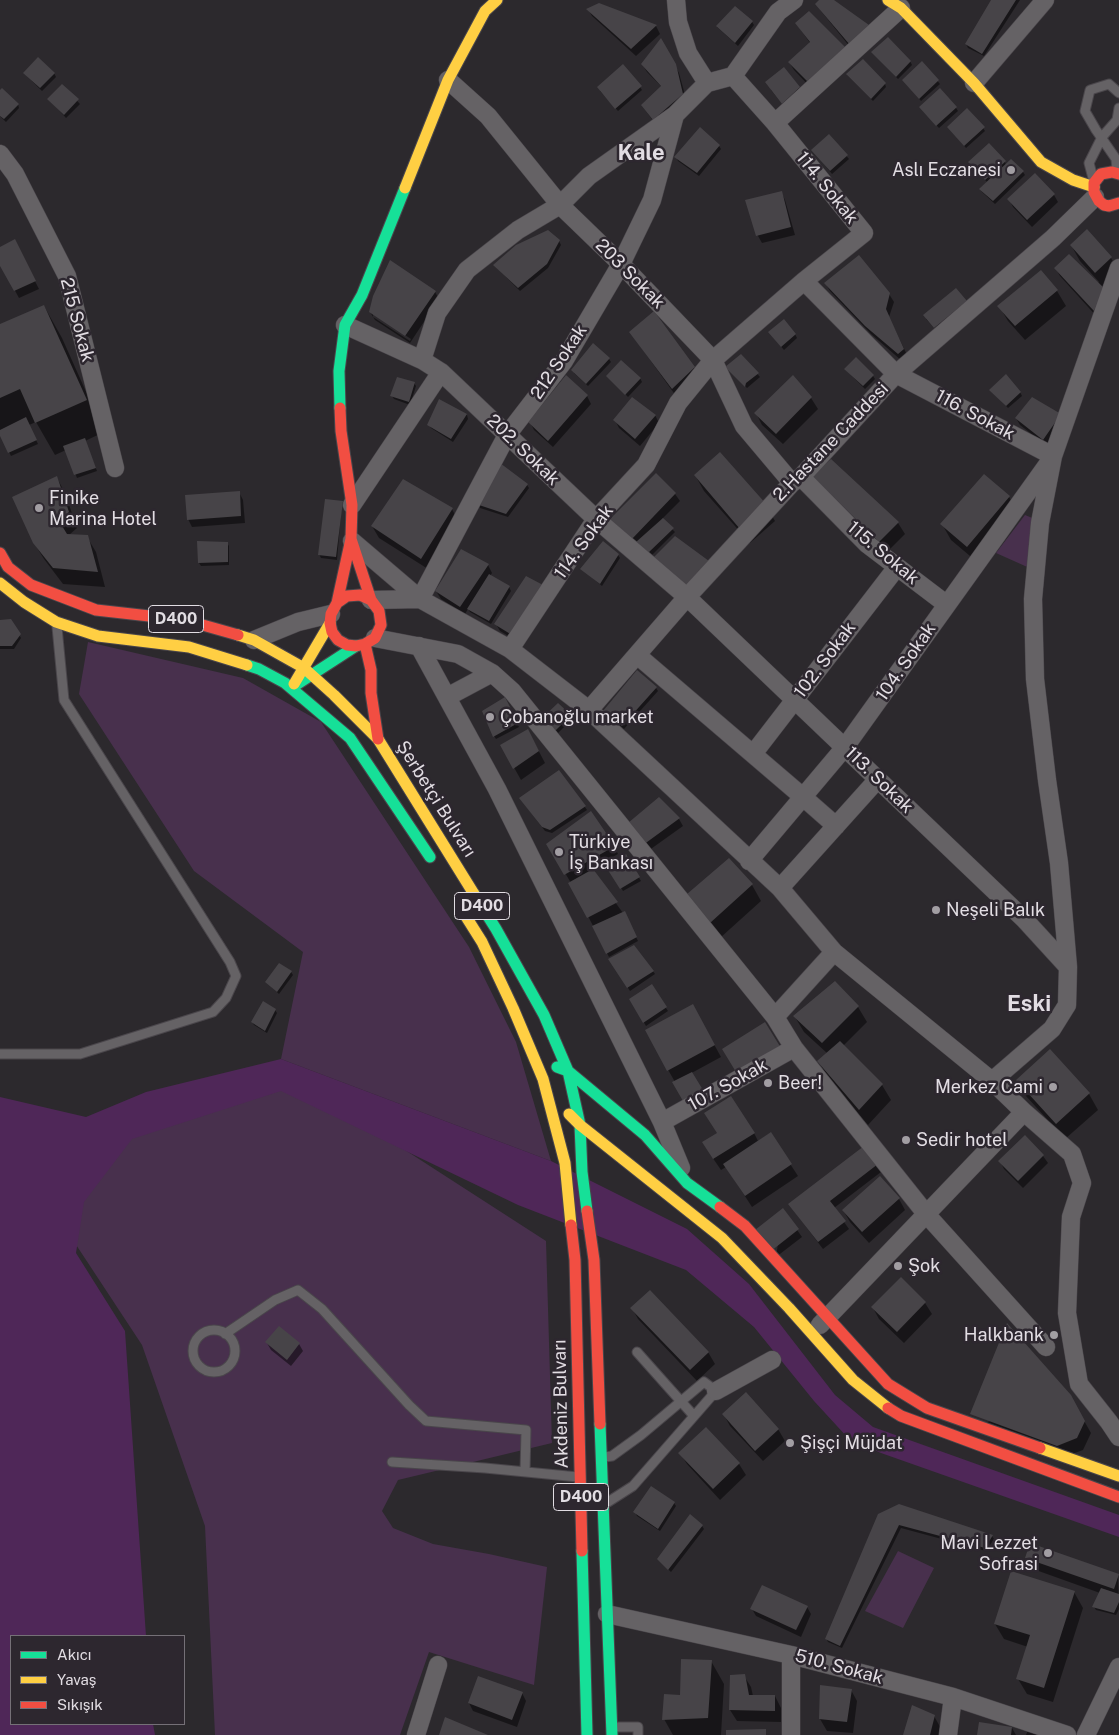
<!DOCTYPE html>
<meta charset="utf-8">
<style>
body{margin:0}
#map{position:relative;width:1119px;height:1735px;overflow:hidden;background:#2c292d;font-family:"Public Sans",sans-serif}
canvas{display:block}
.legend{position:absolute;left:10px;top:1635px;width:175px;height:90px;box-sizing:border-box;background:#2d272f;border:1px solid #757077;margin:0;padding:6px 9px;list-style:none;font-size:15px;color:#e2dde3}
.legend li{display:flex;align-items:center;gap:10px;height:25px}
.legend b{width:25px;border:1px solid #757077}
</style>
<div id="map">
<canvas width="1119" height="1735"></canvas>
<ul class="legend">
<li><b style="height:6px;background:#16e098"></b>Akıcı</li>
<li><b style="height:6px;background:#ffcf43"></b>Yavaş</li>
<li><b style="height:6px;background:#f24e42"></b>Sıkışık</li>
</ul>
</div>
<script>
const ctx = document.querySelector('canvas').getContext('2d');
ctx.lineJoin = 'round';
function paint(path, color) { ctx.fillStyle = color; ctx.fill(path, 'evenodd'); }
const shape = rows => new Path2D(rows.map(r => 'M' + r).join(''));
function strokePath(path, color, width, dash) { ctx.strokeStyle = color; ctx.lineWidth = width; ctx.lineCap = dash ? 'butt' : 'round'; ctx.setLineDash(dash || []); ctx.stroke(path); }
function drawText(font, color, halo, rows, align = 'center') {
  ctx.font = font + ' "Public Sans",sans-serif'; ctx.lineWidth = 5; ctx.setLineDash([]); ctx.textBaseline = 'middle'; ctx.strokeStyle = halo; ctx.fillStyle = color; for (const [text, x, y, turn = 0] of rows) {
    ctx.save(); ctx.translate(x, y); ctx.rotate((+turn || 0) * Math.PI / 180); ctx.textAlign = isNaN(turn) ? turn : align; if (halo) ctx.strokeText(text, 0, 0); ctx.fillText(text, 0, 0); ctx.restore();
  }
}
const green = shape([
 [1025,515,1042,522,1034,570,996,553],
 [88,642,243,678,321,722,469,947,516,1042,551,1161,281,1059,303,952,194,871,79,694],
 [265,1085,343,1110,546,1241,552,1443,398,1480,382,1511,393,1528,433,1544,489,1554,547,1567,534,1685,429,1652,400,1735,215,1735,205,1526,142,1345,65,1228,121,1126],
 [898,1551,934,1568,903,1628,865,1611]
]);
const water = shape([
 [281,1059,551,1161,687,1229,749,1284,835,1395,873,1427,1119,1515,1119,1537,881,1453,848,1438,814,1401,754,1327,686,1270,518,1205,281,1091,132,1139,84,1202,76,1253,125,1331,146,1636,11,1636,11,1724,153,1724,155,1735,0,1735,0,1097,86,1117,146,1092]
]);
const shadow = shape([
 [820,0,832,0,868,26,872,33,854,52,821,11,817,4],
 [993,0,1020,0,984,56,968,48,966,44],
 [599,4,656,26,660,34,636,56,592,16,588,9],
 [809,13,846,50,850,57,812,89,794,70,789,62,810,43,796,23],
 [752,22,754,25,738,46,717,27],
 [661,41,679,73,687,102,658,127,642,106,662,87,647,72,642,64],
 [875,55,910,61,912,65,898,79],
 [922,63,940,84,921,101,903,80],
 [784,68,804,96,787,110,771,90],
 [54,73,56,77,42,91,27,76],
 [847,75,885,84,886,87,873,101],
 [62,85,80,104,66,118,49,99],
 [640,87,642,90,618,111,600,91],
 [0,92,18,104,19,108,6,122,0,116],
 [956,108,958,111,939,128,923,111],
 [948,127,983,128,985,131,966,148],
 [829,136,849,159,832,174,815,153],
 [719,146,721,149,699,176,678,161,676,157],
 [1005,162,1006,165,1023,172,1025,175,995,204,982,192,980,189,987,182,971,165],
 [781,192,785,200,795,235,762,243,758,236,747,201],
 [1054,195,1058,202,1032,227,1013,207,1009,199],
 [1087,231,1111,258,1119,272,1098,318,1060,276,1056,269,1098,283,1099,282,1080,261,1071,245],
 [559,241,561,245,548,268,520,291,495,266],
 [18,248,39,289,19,298,0,263,0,249],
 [826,284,889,294,894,302,889,317,908,357,902,361,871,334,830,291],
 [956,289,968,305,937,331,926,319],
 [1057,291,1066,306,1025,340,1008,321,999,306],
 [435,292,439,299,410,343,375,320,370,312],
 [373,314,411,339,410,341,373,317],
 [44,306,62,338,104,432,85,441,97,471,77,478,66,450,55,455,36,422,29,425,38,444,11,456,0,434,0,326],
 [795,334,797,338,784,350,772,336],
 [635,339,694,368,698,375,676,396],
 [741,356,760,377,747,388,729,370],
 [609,359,611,362,588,386,574,373],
 [846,370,873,376,875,379,865,389],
 [608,376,640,378,642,382,628,397],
 [414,383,416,386,410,405,394,399,392,396],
 [991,390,1020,392,1022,396,1008,408],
 [587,396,591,404,553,447,534,430,530,422],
 [811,398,818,409,783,444,762,425,756,413],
 [440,401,467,415,468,419,453,442,431,428,429,425],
 [655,415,659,423,640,446,619,428,615,420],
 [1060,415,1048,447,1020,425,1016,418],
 [656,475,675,494,680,501,662,519,675,532,651,556,636,546,616,527],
 [695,475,766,506,775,521,750,543,704,491],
 [984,475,1009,497,1018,512,976,561,951,540,942,524],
 [814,477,898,523,905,534,886,553,820,488],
 [57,478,65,493,77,528,69,535,87,537,96,552,105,587,63,584,44,559,34,543],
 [527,485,529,488,508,517,480,508,478,504],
 [239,492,243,500,245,523,192,527,188,519],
 [342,502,337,560,321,558,319,554],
 [452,509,458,521,428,569,379,538,372,526],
 [227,543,229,546,229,565,201,566,199,563],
 [618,555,620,558,602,586,582,569],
 [488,565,492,573,490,576,509,587,511,591,491,624,470,612,468,609,465,614,441,599,436,591],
 [547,593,517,641,500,631,496,624],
 [10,620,21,638,14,649,0,649,0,622],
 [656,688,658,691,624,729,604,711],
 [505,699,519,727,496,739,494,736],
 [558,704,572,719,557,734,546,722],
 [534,742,545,763,521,780,502,746],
 [559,771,587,810,552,833,545,831,522,801],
 [659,799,679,819,683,826,648,851,634,831],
 [548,844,614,846,618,854,591,869,623,913,624,913,638,941,609,957,571,883],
 [626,856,641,881,623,891,608,867],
 [729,859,752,885,761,901,720,938,697,910],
 [610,960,653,971,655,974,630,991],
 [291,972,293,975,279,994,266,982],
 [835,982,858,1007,867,1022,843,1046,882,1085,891,1100,868,1125,827,1077,819,1061,828,1054,804,1032,795,1017],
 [651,986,668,1011,646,1026,630,999],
 [275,1010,277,1013,267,1033,254,1025,252,1022],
 [699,1017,721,1057,675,1082,646,1031],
 [1050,1051,1089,1094,1098,1110,1065,1139,1026,1096,1018,1080],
 [754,1133,758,1141,770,1133,798,1176,752,1207,726,1167,721,1170,710,1154,718,1134],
 [1025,1137,1043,1156,1048,1163,1023,1188,1004,1169,1000,1161],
 [877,1164,881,1172,834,1208,849,1229,823,1249,794,1211],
 [899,1199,905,1210,869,1243,850,1222,843,1210],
 [783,1210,802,1237,776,1257],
 [901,1279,925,1303,932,1314,904,1343,879,1319,873,1308],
 [632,1308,708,1352,715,1364,697,1381,638,1319],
 [267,1343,299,1344,303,1351,291,1366,271,1350],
 [1070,1396,1091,1433,1083,1450,1064,1457,978,1425],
 [724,1415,778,1429,785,1441,763,1461,730,1426],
 [706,1429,739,1464,746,1475,720,1500,687,1464,680,1453],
 [651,1488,674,1503,676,1506,660,1531,637,1516,635,1512],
 [900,1506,992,1536,994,1539,986,1551,901,1528,842,1648,828,1642,826,1638],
 [702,1526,704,1529,671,1572,661,1562],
 [1026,1558,1118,1575,1119,1609,1116,1615,1096,1610,1094,1607,1100,1593,1033,1569],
 [1074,1592,1083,1608,1053,1702,1027,1694,1018,1679,1028,1647,1004,1639,995,1624],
 [807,1607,811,1614,801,1637,756,1616,752,1609],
 [711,1661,724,1684,721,1735,673,1735,664,1719],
 [744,1676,751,1687,753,1696,775,1696,781,1708,781,1722,737,1721,730,1710],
 [851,1690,857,1701,853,1733,827,1731,820,1719],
 [522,1693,526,1701,517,1727,473,1711,469,1703],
 [934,1716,943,1732,942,1735,904,1735],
 [1012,1728,1016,1735,978,1735],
 [1028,1730,1049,1735,1026,1735]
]);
const building = shape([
 [819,0,834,0,869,25,850,45,815,4],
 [991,0,1016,0,982,54,965,44],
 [599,3,657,25,631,49,586,9],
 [735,6,753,21,735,43,716,26],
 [809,11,847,49,808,82,788,62,810,42,795,23],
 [888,37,911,61,896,77,871,52],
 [661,38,676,64,683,94,653,120,641,105,661,86,641,64],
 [38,57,55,73,40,88,23,73],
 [863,59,886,83,871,99,846,74],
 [922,61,939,80,919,99,902,80],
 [623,64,642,86,615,109,597,87],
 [784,67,800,87,782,104,765,82],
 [62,84,79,99,64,115,47,99],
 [2,88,19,104,4,119,0,116,0,90],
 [940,88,957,107,936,126,919,107],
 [967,108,985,127,964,146,947,127],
 [700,127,720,145,697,173,674,157],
 [829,134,848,155,830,171,811,150],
 [989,143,1006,161,985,180,968,162],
 [1011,159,1024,171,993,201,979,189],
 [1035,173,1055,194,1027,220,1007,199],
 [782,191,791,227,756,236,745,200],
 [1087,229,1112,257,1095,273,1070,245],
 [548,230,560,240,547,264,518,288,493,265,516,245],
 [15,239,36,281,14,291,0,266,0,247],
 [1069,254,1104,288,1094,311,1054,268],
 [859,255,890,293,886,309,904,349,898,354,865,326,824,283],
 [390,260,436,291,405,336,369,312,373,296],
 [1041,270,1058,290,1015,326,997,306],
 [956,288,967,301,934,328,923,315],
 [44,305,87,400,35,423,20,389,0,398,0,324],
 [654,311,695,367,672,389,629,332],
 [784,319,796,334,781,347,768,332],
 [593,343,610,358,586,384,571,370],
 [741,354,759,373,746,383,745,387,725,367],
 [856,357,874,375,863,386,844,369],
 [621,360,641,378,625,395,606,376],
 [1006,374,1021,392,1006,406,989,390],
 [566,375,588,395,548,441,528,422],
 [793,375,812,397,776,434,754,413],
 [397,377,415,382,409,402,390,396],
 [632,397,656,415,635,439,613,420],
 [1032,397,1061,414,1043,440,1015,418],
 [439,399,467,414,451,439,427,425],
 [26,417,37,440,8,453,0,436,0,430],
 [85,438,96,468,74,475,63,446],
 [720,452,767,505,740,529,694,475],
 [831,459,899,522,879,542,812,476],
 [500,463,528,484,506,514,476,504],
 [656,473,676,493,631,540,610,519],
 [984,474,1010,496,967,547,940,524],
 [57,476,69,512,59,521,67,534,88,535,98,572,53,568,33,543,12,497],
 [403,479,453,508,421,559,371,526],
 [240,491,241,516,187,520,185,495],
 [325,499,343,501,336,557,318,555],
 [663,518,674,528,648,553,636,542],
 [675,536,709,561,685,587,654,557],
 [197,541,228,542,228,562,198,563],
 [603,541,619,554,600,584,580,569],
 [461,549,489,564,460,607,435,591],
 [489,574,510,586,489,621,467,609],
 [526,576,543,585,512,635,494,624],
 [11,619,21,634,12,646,0,646,0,620],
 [637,670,657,687,622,726,603,711],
 [505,697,518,723,493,737,482,711],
 [558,703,571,715,554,732,542,718],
 [528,729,539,751,513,769,500,745],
 [559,770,586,806,550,830,542,827,519,798],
 [659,797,680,818,643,845,628,823],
 [591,811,615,846,564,875,546,844],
 [626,854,640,877,620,889,606,867],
 [729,858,753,884,710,923,687,894],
 [593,869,618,902,587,918,568,883],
 [625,911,637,937,606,954,592,926],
 [634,945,654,971,627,988,608,959],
 [279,963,292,971,277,992,265,982],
 [835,981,859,1006,822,1043,793,1016],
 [652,984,667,1007,643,1023,629,999],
 [263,1001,276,1009,265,1031,251,1022],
 [693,1004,715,1045,667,1071,645,1030],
 [765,1022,781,1048,736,1072,722,1049],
 [840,1041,883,1084,859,1110,817,1061],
 [1050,1049,1090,1093,1056,1124,1016,1080],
 [692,1072,703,1090,683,1101,672,1082],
 [731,1096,755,1133,713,1159,702,1142,717,1133,704,1113],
 [771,1132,792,1164,745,1196,723,1164],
 [1025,1135,1044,1155,1018,1181,998,1161],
 [864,1146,878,1164,830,1201,846,1221,818,1242,788,1204],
 [880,1176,900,1198,862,1232,842,1210],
 [783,1208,799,1229,771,1251,755,1230],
 [901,1277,926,1302,897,1332,871,1307],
 [650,1290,709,1352,690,1370,630,1308],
 [1007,1323,1071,1395,1085,1421,1077,1438,1057,1446,970,1414],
 [279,1326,300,1343,287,1360,265,1342],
 [746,1392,779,1429,755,1451,722,1414],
 [706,1427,740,1463,713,1489,678,1453],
 [651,1486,675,1502,658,1529,633,1512],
 [899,1504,993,1535,985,1548,899,1525,840,1646,825,1639,878,1514],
 [690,1514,703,1525,668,1570,657,1559],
 [1030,1543,1119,1574,1114,1589,1025,1558],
 [1011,1571,1075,1591,1044,1688,1016,1679,1030,1635,994,1624],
 [762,1585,808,1606,796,1630,750,1609],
 [1101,1588,1119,1594,1119,1602,1114,1613,1092,1607],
 [681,1659,712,1660,708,1718,662,1720,664,1694,680,1695],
 [745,1674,749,1695,775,1695,775,1711,729,1710,730,1675],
 [478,1676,523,1692,512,1720,468,1703],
 [820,1685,852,1689,847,1722,819,1719],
 [912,1705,935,1715,930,1735,903,1735],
 [445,1717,488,1735,439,1735],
 [979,1722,1012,1727,1011,1735,977,1735],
 [766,1729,766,1735,726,1735,726,1730]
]);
const lane = shape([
 [1117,171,1116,159,1096,130,1085,111,1090,90,1109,84,1119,93],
 [1093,178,1089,163,1102,137,1117,120,1119,108],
 [0,1054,80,1054,213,1012,226,998,236,976,230,962,64,700,57,627],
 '193 1351a21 21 0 1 1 42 0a21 21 0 1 1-42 0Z',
 [225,1334,275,1300,298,1290,322,1309,409,1405,426,1421,526,1430,525,1472],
 [637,1352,694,1416],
 [605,1457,612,1456,641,1435,704,1382,716,1391,633,1486,608,1502],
 [392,1462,485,1468,578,1477],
 [614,1727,638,1727,638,1735]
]);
const street = shape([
 [676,0,678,22,688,53,707,83],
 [733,76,778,12,794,0],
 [448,80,488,116,560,205,621,264,713,360,744,426,792,483],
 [974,83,1045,0],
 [775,123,901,8],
 [0,154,15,174,67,276,115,468],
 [804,281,896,374,1053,456],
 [345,325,422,360,441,372,596,519,687,597,1025,920,1068,967],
 [422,360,437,313,467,270,518,230,560,205,589,176,675,115,707,83,733,76,775,123,864,233,804,281,713,360,678,403,646,465,596,519,510,649],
 [801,477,867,544,946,604],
 [352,505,441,372],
 [352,541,420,599,507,435,564,361,621,264,652,200,675,115],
 [371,600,420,599,510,649,589,710,780,888,834,952,992,1081,1024,1112,1072,1154,1082,1183,1071,1217,1067,1313,1079,1384,1109,1422,1119,1437],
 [375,638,458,654,492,673,512,691,775,1017,794,1048,927,1215,1046,1347],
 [254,640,298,622,331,614],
 [419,646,497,789,662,1122,681,1168],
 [637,655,803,797,836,826],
 [447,697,492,673],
 [589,710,687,597,792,483,801,477,896,374,1053,238,1095,197],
 [753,754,897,567],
 [749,861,845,747,1050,461],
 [780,888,878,779],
 [775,1017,834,952],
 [992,1081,1052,1029,1067,1005,1068,967,1059,863,1047,780,1035,679,1033,599,1040,523,1053,456,1119,268],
 [662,1122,794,1048],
 [820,1325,1024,1112],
 [716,1391,772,1360],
 [607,1614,791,1655,953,1697,1067,1735],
 [416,1735,438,1665],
 [791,1735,791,1655],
 [948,1735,953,1697],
 [1086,1735,1119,1667]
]);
const fast = shape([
 [340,408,339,371,345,325,362,295,405,188],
 [247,665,259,669,285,683,350,738,430,857],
 [296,685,356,646],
 [474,894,496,929,544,1015,568,1071,580,1125,582,1172,587,1211],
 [557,1067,568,1071,645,1135,687,1183,720,1207],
 [600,1424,612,1735],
 [582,1551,587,1735]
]);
const slow = shape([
 [888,0,901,8,974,83,1041,162,1073,180,1094,187],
 [405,188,448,80,485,11,497,0],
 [0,583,24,602,56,622,98,636,189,647,247,665],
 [238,635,254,640,304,668,334,695,378,739,474,894],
 [294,684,330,623],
 [465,915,482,942,513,1008,543,1079,565,1163,571,1225],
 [569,1114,580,1125,722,1238,789,1308,853,1380,888,1408],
 [1040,1448,1119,1476]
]);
const jam = shape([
 [1119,174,1112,172,1101,174,1094,183,1094,192,1099,201,1104,205,1109,206,1119,203],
 [351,539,371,600],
 [0,553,8,567,31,585,96,610,185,620,238,635],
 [337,603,347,596,360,595,371,600,379,611,381,625,375,638,365,644,356,646,347,645,338,640,332,632,330,623,331,614,337,603,351,539,352,505,341,431,340,408],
 [365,644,371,670,371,693,378,739],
 [720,1207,745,1226,888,1384,927,1408,1040,1448],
 [587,1211,594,1260,600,1424],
 [571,1225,575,1260,582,1551],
 [888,1408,901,1416,1119,1497]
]);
const markers = [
 [1011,170,5,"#a29ea3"],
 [39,508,5,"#a29ea3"],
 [490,717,5,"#a29ea3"],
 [559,852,5,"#a29ea3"],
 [936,910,5,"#a29ea3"],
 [768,1083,5,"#a29ea3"],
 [1053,1087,5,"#a29ea3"],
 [906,1140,5,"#a29ea3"],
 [898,1266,5,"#a29ea3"],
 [1054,1335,5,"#a29ea3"],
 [790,1443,5,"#a29ea3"],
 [1048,1553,5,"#a29ea3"]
];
const shields = [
 [176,619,55],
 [482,906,55],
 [581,1497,55]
];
const shieldNames = [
 ["D400",176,619],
 ["D400",482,906],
 ["D400",581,1497]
];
const poiNames = [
 ["Aslı Eczanesi",1001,170,"right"],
 ["Finike",49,498],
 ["Marina Hotel",49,519],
 ["Çobanoğlu market",500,717],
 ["Türkiye",569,842],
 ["İş Bankası",569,863],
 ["Neşeli Balık",946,910],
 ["Beer!",778,1083],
 ["Merkez Cami",1043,1087,"right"],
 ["Sedir hotel",916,1140],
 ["Şok",908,1266],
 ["Halkbank",1044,1335,"right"],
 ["Şişçi Müjdat",800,1443],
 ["Mavi Lezzet",1038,1543,"right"],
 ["Sofrasi",1038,1564,"right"]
];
const streetNames = [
 ["114. Sokak",827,188,51],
 ["203 Sokak",630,274,45],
 ["215 Sokak",77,320,75],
 ["212 Sokak",559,362,-56],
 ["116. Sokak",975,415,28],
 ["2.Hastane Caddesi",831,442,-46],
 ["202. Sokak",523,450,44],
 ["114. Sokak",584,542,-54],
 ["115. Sokak",883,553,40],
 ["102. Sokak",825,660,-53],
 ["104. Sokak",906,662,-55],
 ["113. Sokak",879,780,44],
 ["Şerbetçi Bulvarı",436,799,58],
 ["107. Sokak",728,1085,-29],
 ["Akdeniz Bulvarı",561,1404,-91],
 ["510. Sokak",839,1667,15]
];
const districtNames = [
 ["Kale",641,153],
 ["Eski",1029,1004]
];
paint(green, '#48304d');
paint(water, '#4f2758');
paint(shadow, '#0007');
paint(building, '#474448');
strokePath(lane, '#4a464b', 11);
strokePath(street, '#4a464b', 19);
strokePath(fast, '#4a464b', 13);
strokePath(slow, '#4a464b', 13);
strokePath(jam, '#4a464b', 13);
strokePath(lane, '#656265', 9);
strokePath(street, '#656265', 18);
strokePath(fast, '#16e098', 11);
strokePath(slow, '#ffcf43', 11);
strokePath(jam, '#f24e42', 11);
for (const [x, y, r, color] of markers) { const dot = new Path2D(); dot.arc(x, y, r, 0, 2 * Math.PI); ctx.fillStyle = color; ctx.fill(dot); strokePath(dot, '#2d272f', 2); }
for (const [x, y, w] of shields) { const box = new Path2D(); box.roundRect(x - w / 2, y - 13.5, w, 27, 4); ctx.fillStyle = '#2d272f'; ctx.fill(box); strokePath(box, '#e2dde3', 1); }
drawText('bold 16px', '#e2dde3', null, shieldNames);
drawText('18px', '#e2dde3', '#2d272f', poiNames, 'left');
drawText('18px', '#e2dde3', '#2d272f', streetNames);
drawText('bold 22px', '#e2dde3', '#2d272f', districtNames);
</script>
